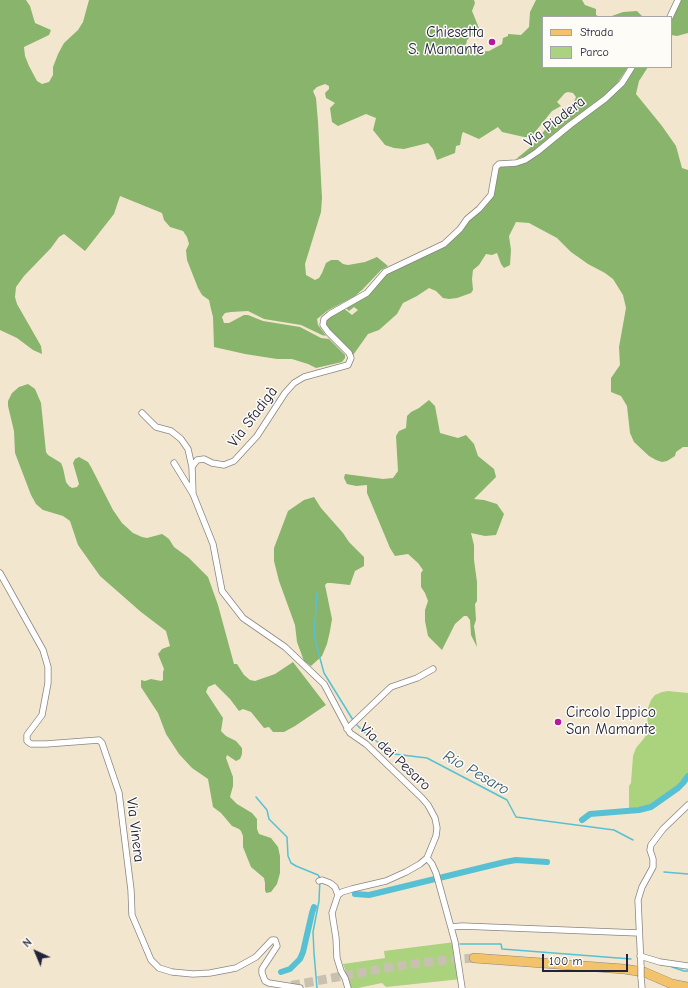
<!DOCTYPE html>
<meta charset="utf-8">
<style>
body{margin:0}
#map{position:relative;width:688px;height:988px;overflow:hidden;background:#f2e7ce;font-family:"Comic Neue",sans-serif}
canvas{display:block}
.legend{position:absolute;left:542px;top:16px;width:130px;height:52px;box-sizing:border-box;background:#fdfcf7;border:1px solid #a5a5ac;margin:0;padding:5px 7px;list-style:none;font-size:12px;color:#22223b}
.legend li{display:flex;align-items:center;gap:8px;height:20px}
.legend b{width:20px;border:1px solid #a5a5ac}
.north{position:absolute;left:16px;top:932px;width:40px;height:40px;-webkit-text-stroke:3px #fdfcf7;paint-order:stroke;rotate:316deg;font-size:11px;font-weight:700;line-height:16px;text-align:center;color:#22223b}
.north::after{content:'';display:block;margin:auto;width:14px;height:18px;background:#22223b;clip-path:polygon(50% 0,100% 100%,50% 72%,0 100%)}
.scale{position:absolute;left:542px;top:954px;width:86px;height:18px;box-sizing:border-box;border:2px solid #22223b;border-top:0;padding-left:5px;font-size:12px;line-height:14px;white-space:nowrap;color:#22223b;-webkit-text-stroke:3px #fdfcf7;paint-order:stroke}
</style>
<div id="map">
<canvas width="688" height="988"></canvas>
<ul class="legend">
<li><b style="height:5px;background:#f2c36a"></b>Strada</li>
<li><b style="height:11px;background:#abd27c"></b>Parco</li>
</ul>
<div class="north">N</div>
<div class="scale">100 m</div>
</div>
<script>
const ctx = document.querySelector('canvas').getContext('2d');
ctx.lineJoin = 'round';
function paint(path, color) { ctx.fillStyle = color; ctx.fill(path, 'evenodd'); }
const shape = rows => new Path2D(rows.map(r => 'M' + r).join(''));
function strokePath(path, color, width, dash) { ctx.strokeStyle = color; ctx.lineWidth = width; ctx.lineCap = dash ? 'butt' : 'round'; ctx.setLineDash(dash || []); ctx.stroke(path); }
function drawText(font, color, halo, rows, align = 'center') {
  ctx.font = font + ' "Comic Neue",sans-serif'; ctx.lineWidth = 3; ctx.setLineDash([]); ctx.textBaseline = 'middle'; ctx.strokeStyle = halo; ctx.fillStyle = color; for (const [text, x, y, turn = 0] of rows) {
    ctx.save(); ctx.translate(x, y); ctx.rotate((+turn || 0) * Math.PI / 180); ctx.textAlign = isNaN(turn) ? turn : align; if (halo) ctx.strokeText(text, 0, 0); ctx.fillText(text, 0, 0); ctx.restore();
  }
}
const green = shape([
 [668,691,688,693,688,772,682,782,651,805,635,808,629,808,629,786,631,783,633,756,636,748,645,737,647,731,648,708,651,700,655,695,662,692],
 [455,942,461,979,386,987,382,983,358,988,350,988,349,980,343,964,385,958,384,951]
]);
const forest = shape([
 [0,0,26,0,30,6,35,23,51,30,49,35,24,47,25,56,29,66,37,81,42,84,49,82,53,75,53,67,58,54,64,43,78,30,83,22,89,0,474,0,475,3,472,11,481,33,473,35,467,40,466,45,472,52,489,51,502,44,503,38,508,36,508,34,521,35,529,27,530,12,536,0,582,0,585,5,596,9,596,15,600,17,543,17,543,67,628,67,616,85,608,93,565,125,527,156,516,159,532,146,556,116,565,111,564,108,567,109,574,102,576,97,573,93,568,92,565,93,557,102,561,106,552,111,531,137,524,137,502,132,498,127,479,139,463,132,462,134,460,145,456,146,455,153,437,160,433,149,428,143,404,149,394,148,385,145,373,130,376,118,366,114,338,126,332,122,330,108,335,103,326,98,325,93,329,89,329,86,325,84,317,87,313,91,316,98,318,122,322,198,321,212,305,264,306,275,315,280,319,278,322,273,326,263,331,260,338,260,343,264,348,265,365,262,377,257,388,266,381,270,363,289,355,296,327,311,317,319,318,325,326,336,322,335,301,325,264,319,248,311,231,312,225,313,222,317,224,323,229,323,244,315,248,315,263,321,300,327,321,338,329,339,345,355,345,358,342,362,316,368,308,364,292,359,277,359,245,354,214,347,213,317,211,309,209,300,202,295,198,288,187,260,186,250,189,244,187,237,183,231,170,227,164,220,162,213,120,196,114,214,85,251,64,234,59,237,51,248,24,276,16,287,15,297,17,304,41,346,42,354,33,350,17,338,0,330],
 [678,0,688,0,688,33,677,36,671,35,671,17],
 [637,11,643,17,609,17,623,12],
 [632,67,648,67,639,81,636,94,662,126,676,146,682,168,688,170,688,447,683,447,676,452,675,456,667,461,662,462,656,460,649,456,634,442,630,433,627,406,621,396,611,392,611,378,620,365,619,347,626,308,623,295,613,279,605,273,588,264,571,252,557,238,529,223,516,222,509,236,511,250,510,265,504,268,501,264,497,253,492,255,486,254,479,265,473,270,472,279,473,290,471,293,457,298,449,299,443,298,436,291,429,288,417,296,403,303,397,314,379,330,368,334,351,358,328,332,324,319,342,307,352,315,358,310,354,307,349,311,344,306,363,295,378,279,439,247,487,202,496,167,520,162,612,93],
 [28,384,35,389,41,403,46,452,48,455,61,463,63,468,66,482,69,486,72,488,77,487,79,484,73,463,75,459,79,457,88,462,91,467,113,510,122,523,133,533,142,537,147,538,162,534,165,536,169,539,174,547,189,558,208,577,218,605,234,664,237,664,244,675,250,680,255,681,275,674,293,662,326,705,295,726,284,732,273,732,269,727,264,728,251,712,243,709,239,711,230,699,215,684,208,687,206,692,223,718,221,731,226,736,236,741,242,748,242,754,240,759,236,761,227,755,226,758,233,777,233,786,230,797,237,804,252,813,257,819,257,829,259,834,271,838,278,847,280,856,280,873,277,884,271,892,266,893,265,890,265,883,264,878,251,867,243,847,243,836,241,831,239,829,232,826,221,813,213,807,208,779,192,768,179,754,166,734,158,713,141,687,141,680,145,681,151,679,161,681,163,680,163,672,164,669,158,654,162,649,170,646,166,631,141,612,100,576,78,545,70,521,63,516,43,510,36,504,31,495,15,453,14,431,8,406,8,401,12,393,19,387],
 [429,400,435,406,440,433,458,438,466,435,474,444,478,456,494,469,496,477,474,499,484,500,497,504,504,514,496,535,485,536,471,533,474,545,474,560,477,582,477,601,475,604,476,620,474,626,477,647,471,635,470,620,467,616,464,616,455,624,442,650,428,636,425,621,425,610,428,601,425,593,421,587,421,573,423,570,418,563,408,554,395,556,390,548,367,493,367,485,356,486,347,484,344,478,345,474,383,479,393,478,398,471,396,436,399,431,406,428,407,416,411,412,419,408],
 [314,497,321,508,343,533,349,542,364,557,364,566,355,571,350,585,331,583,327,583,325,585,332,619,330,631,327,644,322,656,311,666,304,661,297,642,295,625,279,581,274,561,274,548,288,511,304,500]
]);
const stream = shape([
 [317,593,314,636,324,673,353,720],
 [357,725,364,732,394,754,427,758,507,800,516,817,614,830,633,840],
 [256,797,267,810,269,819,287,837,288,856,291,863,296,866,318,875,320,878,319,901,313,932,314,953,317,988],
 [664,872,688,874],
 [460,944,501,944,502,949,631,959],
 [672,967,684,971,688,971]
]);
const canal = shape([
 [582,820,590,814,639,810,651,807,678,788,683,783,688,776],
 [355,894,369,895,505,862,516,860,547,862],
 [281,972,290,969,300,959,303,952,312,913,314,907]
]);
const primaryTunnel = shape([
 [278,988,397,966,446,960,474,958]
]);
const street = shape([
 [670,17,678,0],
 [142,413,156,427,171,431,181,439,188,449,192,467],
 [174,463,193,494],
 [0,573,43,650,48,667,48,683,42,715,27,735,27,741,31,744,46,744,99,740,102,743,119,793,131,890,132,915,151,960,159,968,172,972,193,974,210,973,236,968,247,962,256,957,272,940,275,940,277,946,262,969,262,973,265,981,269,983,300,988],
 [347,729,391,687,417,678,433,669],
 [427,858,432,864,436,873,455,942,462,988],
 [319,881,322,880,330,883,335,887,338,895,332,913,336,938,337,958,341,971,345,978,348,988],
 [338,895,342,892,352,889,386,881,406,872,420,864,427,858,436,836,437,828,435,818,428,805,422,798,366,744,350,733,324,684,285,647,243,618,222,591,213,544,193,494,192,467,197,460,204,459,212,463,224,465,234,461,257,436,285,393,294,383,304,377,348,365,351,358,349,353,328,332,323,325,324,319,330,314,367,293,385,272,444,244,460,229,467,219,479,209,491,195,496,167,499,164,516,163,525,160,537,152,570,125,605,99,622,83,632,67],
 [451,927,462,926,639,933],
 [640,956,660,962,688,966],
 [641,967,638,900,642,887,653,867,653,859,650,850,651,845,663,829,688,805],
 [641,977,642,988]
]);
const primary = shape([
 [474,958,624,969,644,972,672,984,687,987]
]);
const streetBridge = shape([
 [641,967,641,977]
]);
const markers = [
 [492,42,4,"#b5179e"],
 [558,722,4,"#b5179e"]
];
const poiNames = [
 ["Chiesetta",484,33],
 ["S. Mamante",484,50],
 ["Circolo Ippico",566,713,"left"],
 ["San Mamante",566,730,"left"]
];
const streetNames = [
 ["Via Piadera",555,122,-38],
 ["Via Sfadigà",253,417,-53],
 ["Via dei Pesaro",395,757,43],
 ["Via Vinera",135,830,83]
];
const waterNames = [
 ["Rio Pesaro",476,773,30]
];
paint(green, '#abd27c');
paint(forest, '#88b46c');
strokePath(stream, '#57c1d3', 1.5);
strokePath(canal, '#57c1d3', 6);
strokePath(primaryTunnel, '#c8c0b1', 9, [9, 4.5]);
strokePath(street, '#8a8484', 7);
strokePath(primary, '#8a8484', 10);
strokePath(street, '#fff', 5.5);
strokePath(primary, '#f2c36a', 9);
strokePath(streetBridge, '#8a8484', 7, []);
strokePath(streetBridge, '#fff', 5.5);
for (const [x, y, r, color] of markers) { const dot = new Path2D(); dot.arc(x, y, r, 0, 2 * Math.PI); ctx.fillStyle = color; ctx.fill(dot); strokePath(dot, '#fdfcf7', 1.5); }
drawText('15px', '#22223b', '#fdfcf7', poiNames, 'right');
drawText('15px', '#22223b', '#fdfcf7', streetNames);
drawText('italic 16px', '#355a70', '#fdfcf7', waterNames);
</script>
